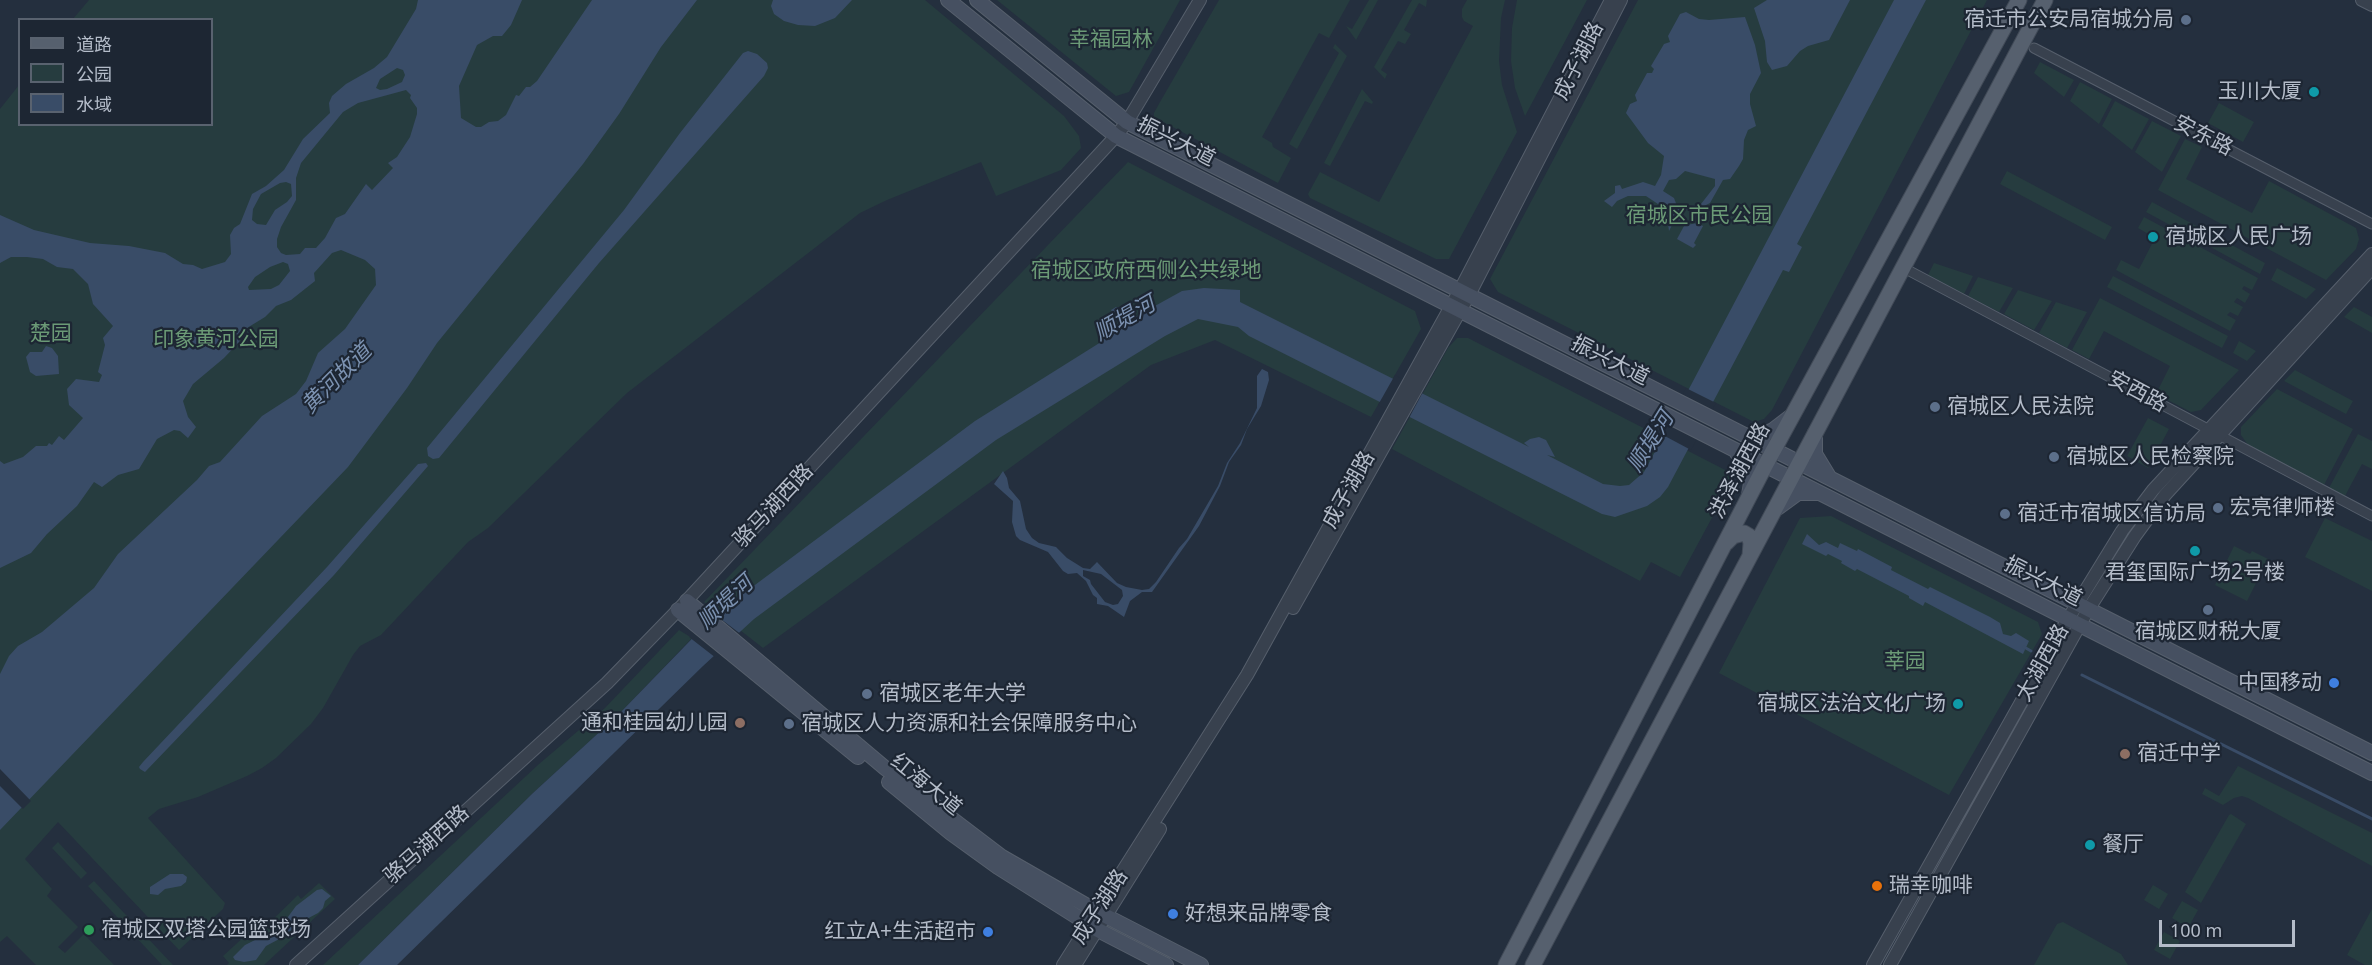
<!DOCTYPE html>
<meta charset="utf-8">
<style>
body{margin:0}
#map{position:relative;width:2372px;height:965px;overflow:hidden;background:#242f3e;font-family:"Noto Sans","Noto Sans SC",sans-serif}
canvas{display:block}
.legend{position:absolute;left:18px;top:18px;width:195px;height:108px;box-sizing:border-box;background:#1d2633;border:2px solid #59626f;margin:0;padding:8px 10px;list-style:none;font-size:18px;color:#b4bcc9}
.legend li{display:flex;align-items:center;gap:12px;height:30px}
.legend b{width:30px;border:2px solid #59626f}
.scale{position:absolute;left:2159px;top:920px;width:136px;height:27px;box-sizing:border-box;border:3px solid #b4bcc9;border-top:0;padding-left:8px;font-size:18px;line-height:21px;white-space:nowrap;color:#b4bcc9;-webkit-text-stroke:4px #1d2633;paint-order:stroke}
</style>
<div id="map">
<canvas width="2372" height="965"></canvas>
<ul class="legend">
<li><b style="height:8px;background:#56606e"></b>道路</li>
<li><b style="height:16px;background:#263c3f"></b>公园</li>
<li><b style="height:16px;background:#394c67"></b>水域</li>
</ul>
<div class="scale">100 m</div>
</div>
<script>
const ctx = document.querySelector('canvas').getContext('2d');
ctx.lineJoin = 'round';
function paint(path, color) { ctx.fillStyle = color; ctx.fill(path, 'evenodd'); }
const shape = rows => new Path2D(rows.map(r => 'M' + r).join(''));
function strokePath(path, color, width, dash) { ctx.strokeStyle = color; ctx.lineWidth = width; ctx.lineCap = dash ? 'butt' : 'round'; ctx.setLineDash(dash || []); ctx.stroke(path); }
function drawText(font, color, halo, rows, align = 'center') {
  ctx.font = font + ' "Noto Sans","Noto Sans SC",sans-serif'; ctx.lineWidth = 4.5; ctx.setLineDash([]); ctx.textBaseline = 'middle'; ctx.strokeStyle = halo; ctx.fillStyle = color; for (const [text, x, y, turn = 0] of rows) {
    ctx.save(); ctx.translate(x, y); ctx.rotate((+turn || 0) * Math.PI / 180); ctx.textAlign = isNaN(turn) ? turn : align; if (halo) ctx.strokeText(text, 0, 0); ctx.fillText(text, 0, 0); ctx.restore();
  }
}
const green = shape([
 [89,0,925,0,1064,116,1079,136,1081,148,1061,170,996,196,981,162,887,200,860,213,627,393,488,528,468,542,381,635,360,646,353,655,323,708,311,724,276,758,262,768,247,776,198,797,159,809,148,818,225,903,223,909,179,950,58,822,25,859,52,889,47,896,78,927,58,947,65,953,84,934,114,965,36,965,7,936,0,942,0,109,19,85,20,124,212,124,212,20,73,19],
 [997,0,1180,0,1129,92,1116,96],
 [1219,0,1350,0,1329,38,1319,33,1262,137,1272,143,1273,147,1291,158,1278,183,1154,117,1154,113,1160,102],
 [1369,0,1378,0,1356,40,1346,26,1352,29],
 [1412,0,1427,0,1426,7,1419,3,1404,30,1411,34,1405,44,1398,41,1381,70,1387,74,1385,79,1374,67],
 [1467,0,1505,0,1501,18,1499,61,1502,85,1517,132,1449,259,1436,259,1310,198,1308,194,1320,172,1379,202,1473,26,1464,21,1462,17,1462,9],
 [1517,0,1587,0,1525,116,1515,88,1511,61,1512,28],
 [1638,0,1987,0,1772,410,1764,419,1754,422,1498,292,1490,279],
 [1335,44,1347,56,1297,149,1289,144,1339,53,1333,48],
 [2040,62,2074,80,2064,97,2034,73],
 [2080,82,2112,99,2099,124,2070,101],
 [1362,89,1373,102,1372,104,1365,101,1330,166,1324,163],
 [2115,101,2149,119,2132,150,2102,126],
 [2219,103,2254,122,2243,142,2208,123],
 [2152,121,2181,136,2162,172,2135,152],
 [2185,139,2202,147,2186,179,2252,213,2269,181,2356,228,2359,239,2356,249,2326,280,2158,190],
 [1128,162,1415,311,1421,329,1371,417,1215,340,1151,365,763,648,704,602],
 [2007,171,2112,227,2105,240,2000,184],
 [2152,202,2265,263,2260,274,2146,212],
 [2144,217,2258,278,2252,290,2244,286,2242,289,2250,294,2245,303,2237,298,2234,302,2243,307,2238,316,2230,312,2227,315,2236,320,2230,331,2116,270,2121,260,2139,269,2155,238,2138,228],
 [1934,263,1973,276,1964,294,1928,275],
 [2277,268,2316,289,2306,299,2271,280],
 [2113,276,2228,336,2222,348,2107,287],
 [1978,277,2013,288,1999,312,1968,296],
 [2018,290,2052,301,2034,330,2004,314],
 [2100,298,2239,370,2201,410,2191,412,2156,394,2170,366,2104,331,2089,359,2072,350],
 [2056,302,2087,312,2067,348,2039,333],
 [2354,307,2372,317,2372,333,2344,317],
 [1457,338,1468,338,1735,475,1680,577,1651,562,1640,581,1392,449,1448,348],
 [2239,341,2256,351,2247,361,2233,353],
 [2295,370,2353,401,2346,414,2284,381],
 [2277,389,2353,429,2324,485,2248,445,2241,435,2241,427],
 [2148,418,2169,429,2148,468,2127,456],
 [2358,434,2372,441,2372,469,2362,464,2345,496,2329,488],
 [1831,516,2038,622,2042,634,1949,795,1719,673,1800,518],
 [2325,518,2372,541,2372,591,2305,557],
 [2234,546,2250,554,2252,551,2268,559,2247,601,2215,585],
 [679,630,692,638,618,715,533,793,358,965,323,965,539,764,605,708],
 [2238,766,2372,833,2372,866,2248,798,2242,796,2234,798,2223,805,2202,794,2205,788,2219,796],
 [2231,814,2246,824,2201,903,2185,892,2229,815],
 [58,842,87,873,81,879,52,848],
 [94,881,173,965,162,965,88,886],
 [319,883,335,899,264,965,227,965,229,963,223,956,258,924,263,929,298,895,301,899],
 [2153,885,2168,894,2159,909,2144,900],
 [2182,901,2198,910,2188,928,2172,918],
 [2372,909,2372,965,2365,965,2347,955],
 [2063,922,2121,954,2128,965,2034,965,2057,924],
 [2164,932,2180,941,2170,959,2154,950]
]);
const water = shape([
 [418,0,522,0,511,25,502,36,493,36,477,45,459,86,461,118,476,127,481,127,489,122,498,121,506,115,516,95,519,96,526,87,530,87,537,81,592,0,697,0,661,47,619,114,583,164,437,343,407,388,348,467,0,830,0,674,9,656,18,646,42,632,94,588,118,554,197,480,209,466,220,462,262,416,296,394,306,381,318,353,345,329,376,285,375,269,365,260,341,250,332,253,314,273,315,281,291,300,276,306,265,317,247,328,239,342,224,358,193,384,183,401,188,417,196,427,188,438,180,431,174,430,157,439,139,469,118,475,102,487,94,482,77,506,47,534,31,553,0,568,0,461,4,464,23,457,36,446,47,446,49,443,52,445,59,436,64,440,83,418,69,405,67,389,76,379,99,382,102,375,98,372,105,345,103,338,113,326,93,304,88,284,73,269,57,267,43,259,27,257,11,257,0,263,0,215,34,230,90,243,129,246,165,253,183,264,193,265,202,269,225,262,231,254,230,235,234,228,240,224,252,194,266,186,284,170,303,139,330,113,329,103,332,96,346,84,374,68,387,57,416,9],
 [397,68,403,70,405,75,402,82,387,89,380,90,376,88,380,79],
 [406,90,411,95,410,98,417,108,417,114,410,137,397,157,388,163,393,168,372,190,366,184,345,214,336,218,325,238,316,248,305,248,300,254,286,255,281,253,277,247,277,239,281,227,296,200,296,178,301,163,343,112,358,103],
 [286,182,291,184,292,196,287,202,275,210,266,225,257,224,252,220,253,209,261,194,280,183],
 [283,262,288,264,290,271,279,285,271,289,249,290,248,287,255,277,270,267],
 [773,0,852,0,835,18,815,26,798,25,784,21,774,14,771,6],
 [1767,0,1850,0,1829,40,1808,46,1800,51,1787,66,1772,70,1767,62,1765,41,1754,8],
 [1894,0,1926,0,1797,244,1802,247,1789,272,1783,270,1668,487,1660,497,1647,506,1615,517,1602,514,1249,336,1238,327,1198,319,1165,336,996,440,754,619,703,666,397,965,358,965,533,793,618,715,716,614,975,421,1101,342,1100,340,1104,337,1102,334,1114,328,1119,330,1127,326,1123,316,1116,319,1111,310,1116,307,1129,308,1135,317,1182,291,1204,288,1240,290,1240,302,1529,447,1524,443,1530,439,1539,437,1546,440,1555,457,1547,455,1603,484,1620,486,1629,485,1644,472,1691,385],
 [1686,12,1699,19,1709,20,1745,17,1755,45,1761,73,1750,94,1750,104,1756,126,1748,130,1744,140,1743,159,1739,166,1730,179,1723,180,1710,203,1698,209,1680,210,1679,213,1686,225,1698,223,1703,226,1694,243,1696,245,1693,248,1677,239,1684,226,1678,224,1678,218,1676,217,1669,231,1667,216,1661,206,1646,196,1628,196,1617,201,1612,207,1604,201,1615,193,1615,186,1620,185,1622,189,1643,182,1655,186,1661,175,1664,156,1648,143,1626,113,1630,104,1637,101,1635,95,1647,73,1652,73,1654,69,1651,66,1664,44,1670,42,1668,36,1680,14],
 [1685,171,1715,179,1715,186,1701,204,1685,207,1677,206,1674,198,1663,191,1669,180,1676,179],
 [748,51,757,54,767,63,768,68,764,76,599,263,439,458,433,459,428,456,427,448,624,210,680,133,743,53],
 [46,346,52,348,58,356,59,374,36,376,30,372,26,357,30,352,42,352],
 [1262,369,1268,372,1269,380,1261,406,1247,429,1241,445,1229,462,1220,486,1199,526,1152,592,1142,592,1130,601,1124,617,1108,606,1097,604,1097,598,1093,595,1086,581,1077,573,1068,574,1063,571,1048,552,1020,540,1016,536,1012,522,1013,501,994,484,1003,471,1007,478,1009,488,1020,501,1026,529,1032,538,1039,543,1056,547,1067,558,1083,568,1090,569,1097,562,1117,583,1126,587,1142,590,1149,589,1156,582,1179,548,1187,539,1218,486,1227,463,1240,443,1257,408,1257,376],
 [1083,570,1101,574,1122,590,1123,596,1118,604,1113,605,1105,602,1091,584,1090,580,1083,576],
 [426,463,428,466,334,575,145,772,140,769,139,767,143,762,327,567,418,464],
 [1807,534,1819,545,1826,542,1838,548,1840,543,1857,551,1858,549,1892,567,1891,570,1928,589,1930,587,1990,617,2000,623,2003,634,2011,636,2016,633,2029,641,2023,654,1925,602,1923,606,1909,598,1909,596,1857,569,1855,571,1841,563,1842,561,1828,554,1826,556,1802,544],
 [170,874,183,874,187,877,186,882,181,886,165,889,158,895,150,894,150,887],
 [322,889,331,896,325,901,323,908,318,913,301,922,283,937,266,946,256,960,244,962,235,960,233,957,245,945,255,940,257,936,269,933,272,935,282,925,296,906,317,890]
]);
const pier = shape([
 [1395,375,1424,390,1408,420,1378,405],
 [1686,388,1716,403,1691,450,1661,434],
 [713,613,742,635,716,658,689,637],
 [0,769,31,801,23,809,0,786]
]);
const stream = shape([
 [2024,647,2031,651],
 [2082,675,2372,819]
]);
const minor = shape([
 [2034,48,2372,224],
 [1902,267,2372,516]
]);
const tertiary = shape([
 [2362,0,2372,5],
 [1293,608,1469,295,1621,0],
 [296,965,607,683,678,610,1116,136,1127,122,1200,0],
 [1063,965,1247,675,1460,290,1611,0],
 [1075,965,1160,829],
 [1873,965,2068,619,2122,531,2153,490,2372,254],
 [1890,965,2088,610,2135,536,2165,495,2372,268]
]);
const secondary = shape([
 [948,0,1116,136,2372,773],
 [977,0,1127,122,2372,753],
 [1815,433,1815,454,1829,477],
 [1747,436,1762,435,1773,430,1790,417],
 [1737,453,1748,467,1751,483,1749,495],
 [1776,509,1798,493,1820,493],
 [687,601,885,768,1002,857,1096,911,1201,965],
 [678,610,858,757],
 [889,782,951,833,998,867,1098,930,1166,965]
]);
const primary = shape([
 [1726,543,1733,536,1744,533,1749,536,1751,543,1750,556],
 [1506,965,1766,464,2019,0],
 [1533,965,2045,0]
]);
const markers = [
 [2186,20,6,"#5c6f8a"],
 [2314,92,6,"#0f9aa8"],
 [2153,237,6,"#0f9aa8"],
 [1935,407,6,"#5c6f8a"],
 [2054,457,6,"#5c6f8a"],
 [2218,508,6,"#5c6f8a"],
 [2005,514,6,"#5c6f8a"],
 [2195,551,6,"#0f9aa8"],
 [2208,610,6,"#5c6f8a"],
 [2334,683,6,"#3f7fe0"],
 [867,694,6,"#5c6f8a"],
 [1958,704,6,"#0f9aa8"],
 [740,723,6,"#8d6e63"],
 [789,724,6,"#5c6f8a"],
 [2125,754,6,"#8d6e63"],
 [2090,845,6,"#0f9aa8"],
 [1877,886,6,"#e8710a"],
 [1173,914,6,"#3f7fe0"],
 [89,930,6,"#2e9e5b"],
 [988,932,6,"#3f7fe0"]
];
const poiNames = [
 ["宿迁市公安局宿城分局",2174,20,"right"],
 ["玉川大厦",2302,92,"right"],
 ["宿城区人民广场",2165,237],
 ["宿城区人民法院",1947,407],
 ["宿城区人民检察院",2066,457],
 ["宏亮律师楼",2230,508],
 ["宿迁市宿城区信访局",2017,514],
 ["君玺国际广场2号楼",2195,573,"center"],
 ["宿城区财税大厦",2208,632,"center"],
 ["中国移动",2322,683,"right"],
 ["宿城区老年大学",879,694],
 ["宿城区法治文化广场",1946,704,"right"],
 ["通和桂园幼儿园",728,723,"right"],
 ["宿城区人力资源和社会保障服务中心",801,724],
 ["宿迁中学",2137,754],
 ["餐厅",2102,845],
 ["瑞幸咖啡",1889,886],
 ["好想来品牌零食",1185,914],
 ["宿城区双塔公园篮球场",101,930],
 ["红立A+生活超市",976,932,"right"]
];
const parkNames = [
 ["幸福园林",1111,40],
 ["宿城区市民公园",1699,216],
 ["宿城区政府西侧公共绿地",1146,271],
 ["楚园",51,334],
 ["印象黄河公园",216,340],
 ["莘园",1905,662]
];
const streetNames = [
 ["成子湖路",1579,61,-63],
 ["安东路",2203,136,27],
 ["振兴大道",1176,142,27],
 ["振兴大道",1610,361,27],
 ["安西路",2137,392,28],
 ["洪泽湖西路",1740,471,-62],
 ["成子湖路",1349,490,-61],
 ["骆马湖西路",774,506,-47],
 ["振兴大道",2043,582,27],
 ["太湖西路",2043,663,-61],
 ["红海大道",926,785,39],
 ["骆马湖西路",427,845,-42],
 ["成子湖路",1100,907,-57]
];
const waterNames = [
 ["顺堤河",1125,319,-30],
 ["黄河故道",337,379,-45],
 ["顺堤河",1651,442,-58],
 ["顺堤河",726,603,-43]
];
paint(green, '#263c3f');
paint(water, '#394c67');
paint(pier, '#242f3e');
strokePath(stream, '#394c67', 3);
strokePath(minor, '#565f6c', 11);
strokePath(tertiary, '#565f6c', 14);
strokePath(secondary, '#565f6c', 16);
strokePath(primary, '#414a57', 17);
strokePath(minor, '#38414e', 9);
strokePath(tertiary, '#38414e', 12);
strokePath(secondary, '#465061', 14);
strokePath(primary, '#56606e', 15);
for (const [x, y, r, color] of markers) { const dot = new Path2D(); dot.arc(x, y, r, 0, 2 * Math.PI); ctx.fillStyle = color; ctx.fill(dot); strokePath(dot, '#1d2633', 2); }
drawText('21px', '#b4bcc9', '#1d2633', poiNames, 'left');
drawText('21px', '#6b9a76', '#1d2633', parkNames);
drawText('21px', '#b4bcc9', '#1d2633', streetNames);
drawText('italic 22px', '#7c92b1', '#1d2633', waterNames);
</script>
